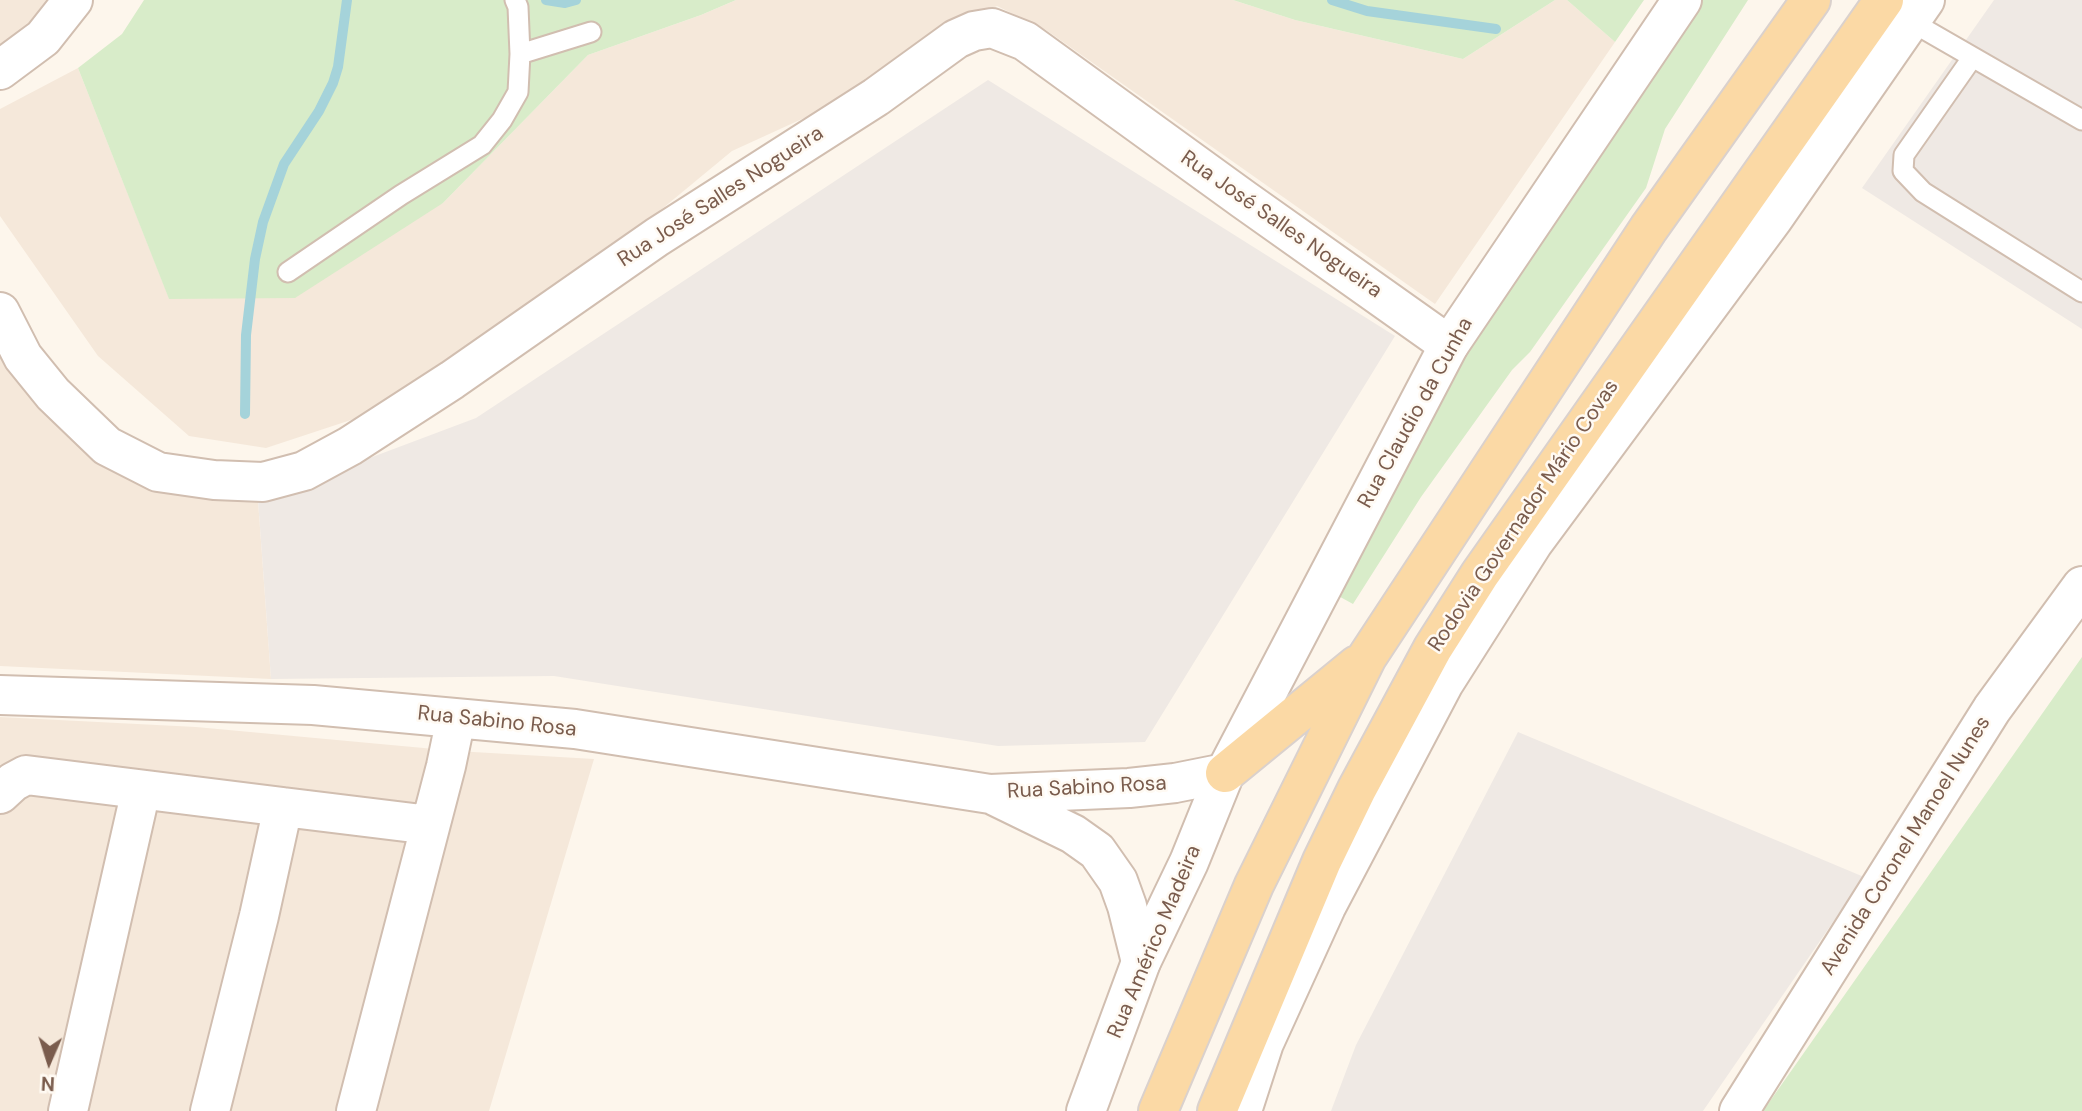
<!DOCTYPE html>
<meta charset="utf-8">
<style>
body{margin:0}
#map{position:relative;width:2082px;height:1111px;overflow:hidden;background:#fdf6ec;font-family:"DM Sans",sans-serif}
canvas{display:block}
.north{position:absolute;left:14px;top:1027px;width:70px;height:70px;-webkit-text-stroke:5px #fffaf3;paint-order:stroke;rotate:183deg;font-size:19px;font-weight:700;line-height:28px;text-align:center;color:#7a5c4d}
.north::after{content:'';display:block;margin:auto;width:24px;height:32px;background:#7a5c4d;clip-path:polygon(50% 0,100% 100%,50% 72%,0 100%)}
</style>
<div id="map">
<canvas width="2082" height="1111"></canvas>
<div class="north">N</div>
</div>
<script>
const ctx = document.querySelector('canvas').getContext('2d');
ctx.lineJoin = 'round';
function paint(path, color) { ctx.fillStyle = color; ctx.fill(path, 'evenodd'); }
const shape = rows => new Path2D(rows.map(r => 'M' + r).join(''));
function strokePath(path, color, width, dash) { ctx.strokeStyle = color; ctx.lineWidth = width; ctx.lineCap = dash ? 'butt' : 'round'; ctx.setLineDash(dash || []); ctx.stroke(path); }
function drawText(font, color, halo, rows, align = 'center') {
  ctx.font = font + ' "DM Sans",sans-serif'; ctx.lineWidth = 5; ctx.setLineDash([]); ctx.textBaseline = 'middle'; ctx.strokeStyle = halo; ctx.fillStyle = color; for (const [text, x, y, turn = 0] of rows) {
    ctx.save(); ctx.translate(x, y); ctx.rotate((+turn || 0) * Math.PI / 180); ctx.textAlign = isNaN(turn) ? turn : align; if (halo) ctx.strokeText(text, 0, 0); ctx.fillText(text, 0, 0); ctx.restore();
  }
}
const residential = shape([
 [0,0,57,0,0,54],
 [736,0,1233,0,1295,20,1463,59,1555,0,1567,0,1615,42,1435,304,1046,30,997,6,949,25,826,108,732,151,582,275,357,418,266,448,189,436,98,356,0,216,0,109,78,68,169,298,443,203,588,55,701,15],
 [0,334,34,391,258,500,271,679,0,666],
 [0,717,196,727,456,751,594,759,489,1111,0,1111]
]);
const industrial = shape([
 [1994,0,2082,0,2082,329,1862,188],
 [988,80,1395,336,1145,742,998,746,554,676,271,679,258,500,476,418],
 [1518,732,1864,877,1703,1111,1331,1111,1356,1045]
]);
const green = shape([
 [144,0,736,0,701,15,588,55,443,203,295,298,169,299,78,68,122,34],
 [1233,0,1555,0,1463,59,1295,20],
 [1567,0,1644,0,1615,42],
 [1692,0,1748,0,1665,129,1646,188,1530,352,1512,370,1421,497,1353,604,1333,593,1460,356],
 [2082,657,2082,1111,1763,1111]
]);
const stream = shape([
 [546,0,565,3,576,0],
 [1332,0,1367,11,1496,29],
 [245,414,246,335,255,259,263,222,284,164,319,111,333,83,338,67,347,0]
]);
const service = shape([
 [515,0,518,7,520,54],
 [1910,21,2082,120],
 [1972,58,1904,155,1903,171,1923,192,2082,292],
 [288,272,401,195,482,145,502,120,518,92,520,54,591,32]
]);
const minor = shape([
 [0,70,43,38,73,0],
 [0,312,23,357,53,394,107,446,158,472,214,480,263,482,304,471,350,446,452,380,657,237,876,97,956,39,974,31,992,28,1025,41,1243,199,1449,345],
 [0,695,313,705,575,729,990,794,1129,788,1175,783,1225,773],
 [0,794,13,782,26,775,283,807],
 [995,796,1073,834,1097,851,1118,881,1127,906,1141,962],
 [68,1111,141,790],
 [210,1111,259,916,283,807,430,825],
 [356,1111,446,766,456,718]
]);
const tertiary = shape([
 [1086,1111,1141,962,1189,862,1225,773,1449,345,1682,0],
 [1242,1111,1264,1043,1326,907,1444,683,1533,543,1773,219,1925,0],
 [1739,1111,1992,709,2082,586]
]);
const primary = shape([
 [1225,773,1357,665],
 [1158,1111,1254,885,1367,657,1649,228,1811,0],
 [1217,1111,1322,861,1357,789,1433,648,1480,574,1884,0]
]);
const streetNames = [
 ["Rua José Salles Nogueira",721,197,-33],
 ["Rua José Salles Nogueira",1281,225,35],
 ["Rua Claudio da Cunha",1416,413,-61],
 ["Rodovia Governador Mário Covas",1524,516,-56],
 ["Rua Sabino Rosa",497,722,6],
 ["Rua Sabino Rosa",1087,788,-3],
 ["Avenida Coronel Manoel Nunes",1906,846,-58],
 ["Rua Américo Madeira",1155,942,-67]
];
paint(residential, '#f5e8da');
paint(industrial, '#efe9e4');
paint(green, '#d8ecc9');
strokePath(stream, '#a5d3da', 10);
strokePath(service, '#d1beb0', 23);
strokePath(minor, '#d1beb0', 42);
strokePath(tertiary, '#d1beb0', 42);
strokePath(primary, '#dad1cd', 42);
strokePath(service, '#fff', 19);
strokePath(minor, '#fff', 38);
strokePath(tertiary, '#fff', 38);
strokePath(primary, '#fbd9a5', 38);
drawText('21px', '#7a5c4d', '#fffaf3', streetNames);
</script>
